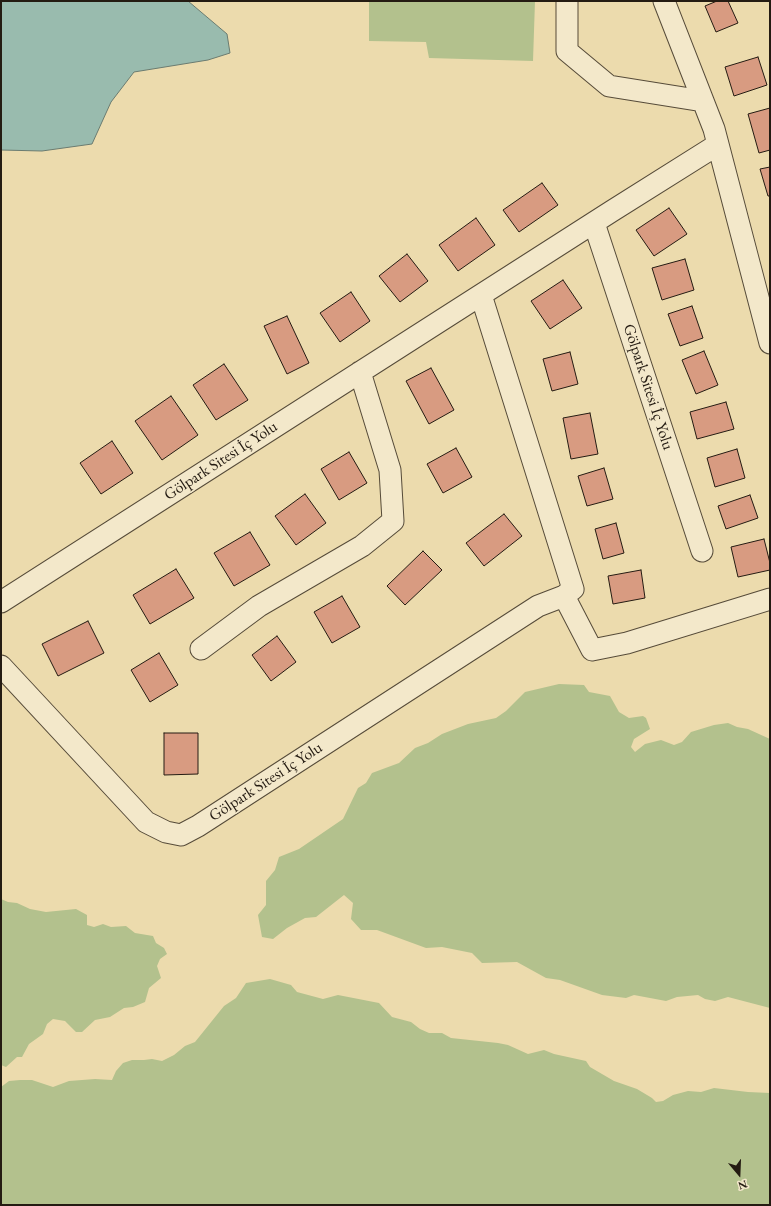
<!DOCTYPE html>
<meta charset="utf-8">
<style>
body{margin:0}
#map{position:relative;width:771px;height:1206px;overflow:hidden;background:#ecdbad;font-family:"EB Garamond",serif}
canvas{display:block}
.frame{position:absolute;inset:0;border:2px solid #241b12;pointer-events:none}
.north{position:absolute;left:719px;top:1154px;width:40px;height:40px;-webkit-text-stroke:3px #f3e8ca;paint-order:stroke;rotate:161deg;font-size:11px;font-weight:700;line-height:16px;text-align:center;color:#241b12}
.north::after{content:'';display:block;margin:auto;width:14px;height:18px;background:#241b12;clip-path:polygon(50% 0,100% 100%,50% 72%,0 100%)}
</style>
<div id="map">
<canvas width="771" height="1206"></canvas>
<div class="frame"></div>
<div class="north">N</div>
</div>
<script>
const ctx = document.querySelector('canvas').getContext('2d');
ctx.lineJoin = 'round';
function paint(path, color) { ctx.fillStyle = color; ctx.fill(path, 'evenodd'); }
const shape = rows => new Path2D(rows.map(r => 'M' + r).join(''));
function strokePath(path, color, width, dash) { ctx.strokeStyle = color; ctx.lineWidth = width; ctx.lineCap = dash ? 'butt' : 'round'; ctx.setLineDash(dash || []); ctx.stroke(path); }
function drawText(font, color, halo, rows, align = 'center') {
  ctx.font = font + ' "EB Garamond",serif'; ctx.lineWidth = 3; ctx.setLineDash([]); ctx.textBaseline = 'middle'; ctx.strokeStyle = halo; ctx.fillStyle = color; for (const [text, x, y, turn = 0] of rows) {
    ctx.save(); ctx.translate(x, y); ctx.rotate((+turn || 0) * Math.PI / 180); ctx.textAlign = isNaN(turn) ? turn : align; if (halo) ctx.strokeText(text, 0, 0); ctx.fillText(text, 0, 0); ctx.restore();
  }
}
const green = shape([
 [369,1,535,1,533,61,429,58,426,42,369,41],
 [559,684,584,685,589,692,610,696,619,712,629,718,643,716,646,718,650,729,634,739,631,747,635,752,645,744,661,740,674,745,682,742,691,732,714,725,728,723,737,727,748,729,770,739,770,1008,728,997,715,1001,705,999,698,995,677,997,666,1001,634,995,626,998,602,995,560,980,546,978,517,962,482,963,472,953,442,947,426,948,377,930,361,930,351,919,353,903,344,895,316,917,305,918,287,928,273,939,262,937,258,915,266,905,266,881,275,870,279,857,299,849,343,819,358,788,366,783,372,773,399,763,415,748,428,743,442,734,468,724,496,718,506,711,525,692],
 [1,899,8,902,17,903,30,909,46,912,76,909,87,915,87,925,94,927,103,924,111,927,126,926,135,933,153,936,156,943,164,948,167,954,160,959,157,966,161,978,149,988,145,1002,133,1007,124,1008,110,1017,95,1020,82,1032,76,1032,65,1021,53,1019,47,1024,43,1034,29,1044,22,1057,17,1057,6,1067,1,1065],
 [270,979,291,985,297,992,323,999,338,995,379,1003,392,1017,411,1022,420,1029,429,1033,442,1033,451,1038,498,1043,508,1045,528,1054,544,1050,554,1054,586,1061,590,1067,614,1081,637,1089,652,1098,656,1102,663,1101,673,1095,688,1091,701,1092,714,1088,748,1092,770,1093,770,1205,1,1205,1,1087,9,1081,20,1080,32,1080,53,1087,69,1081,95,1079,112,1080,116,1071,123,1063,132,1060,144,1060,152,1059,162,1061,174,1055,185,1046,195,1042,224,1006,236,998,246,983]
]);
const water = shape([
 [1,1,188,1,227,34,230,53,208,60,134,72,111,102,92,144,42,151,1,150,1,1]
]);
const building = shape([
 [717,1,728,1,738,23,716,32,705,6,717,1],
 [758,57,767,85,734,96,725,67,758,57],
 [770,108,770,150,759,153,748,114,770,108],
 [770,167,770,196,768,196,760,169,770,167],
 [542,183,558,205,519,232,503,210,542,183],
 [669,208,687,234,654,256,636,230,669,208],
 [476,218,495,245,458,271,439,245,476,218],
 [407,254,428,281,400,302,379,276,407,254],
 [685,259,694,290,662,300,652,268,685,259],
 [563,280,582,308,550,329,531,301,563,280],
 [351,292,370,321,340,342,320,313,351,292],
 [692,306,703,338,680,346,668,314,692,306],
 [287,316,309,363,287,374,264,326,287,316],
 [704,351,718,385,696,394,682,360,704,351],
 [570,352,578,384,552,391,543,359,570,352],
 [224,364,248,400,216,420,193,385,224,364],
 [431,368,454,410,429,424,406,381,431,368],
 [171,396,198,435,162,460,135,421,171,396],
 [726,402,734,429,697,439,690,412,726,402],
 [590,413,598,454,571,459,563,418,590,413],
 [112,441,133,473,101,494,80,463,112,441],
 [456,448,472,477,443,493,427,464,456,448],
 [737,449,745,478,715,487,707,458,737,449],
 [349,452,367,483,339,500,321,469,349,452],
 [604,468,613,499,587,506,578,476,604,468],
 [305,494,326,523,296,545,275,516,305,494],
 [750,495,758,518,726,529,718,506,750,495],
 [504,514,522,536,484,566,466,543,504,514],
 [616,523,624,553,603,559,595,529,616,523],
 [250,532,270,565,234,586,214,553,250,532],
 [764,539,770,563,770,570,738,577,731,547,764,539],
 [423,551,442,570,405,605,387,586,423,551],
 [176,569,194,598,150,624,133,595,176,569],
 [641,570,645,598,613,604,608,576,641,570],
 [342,596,360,627,332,643,314,612,342,596],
 [88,621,104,653,58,676,42,644,88,621],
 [277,636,296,662,271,681,252,655,277,636],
 [159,653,178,685,150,702,131,670,159,653],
 [164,733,198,733,198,774,164,775,164,733]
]);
const street = shape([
 [567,1,567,51,609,86,703,101],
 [664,1,714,129,770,343],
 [594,223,702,551],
 [481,295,573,589,564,596],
 [1,602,612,211,717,145],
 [201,649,259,606,362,546,393,521,390,470,360,372],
 [1,666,146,822,166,832,181,835,198,826,538,606,564,596,592,650,627,643,770,599]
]);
const streetNames = [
 ["Gölpark Sitesi İç Yolu",648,387,72],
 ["Gölpark Sitesi İç Yolu",221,461,-33],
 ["Gölpark Sitesi İç Yolu",266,782,-33]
];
paint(green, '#b3c18d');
paint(water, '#99bbae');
strokePath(water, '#6a7b70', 1);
paint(building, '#d89b81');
strokePath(building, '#241b12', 1);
strokePath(street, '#564b39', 23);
strokePath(street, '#f3e8ca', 21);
drawText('16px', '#241b12', '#f3e8ca', streetNames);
</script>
